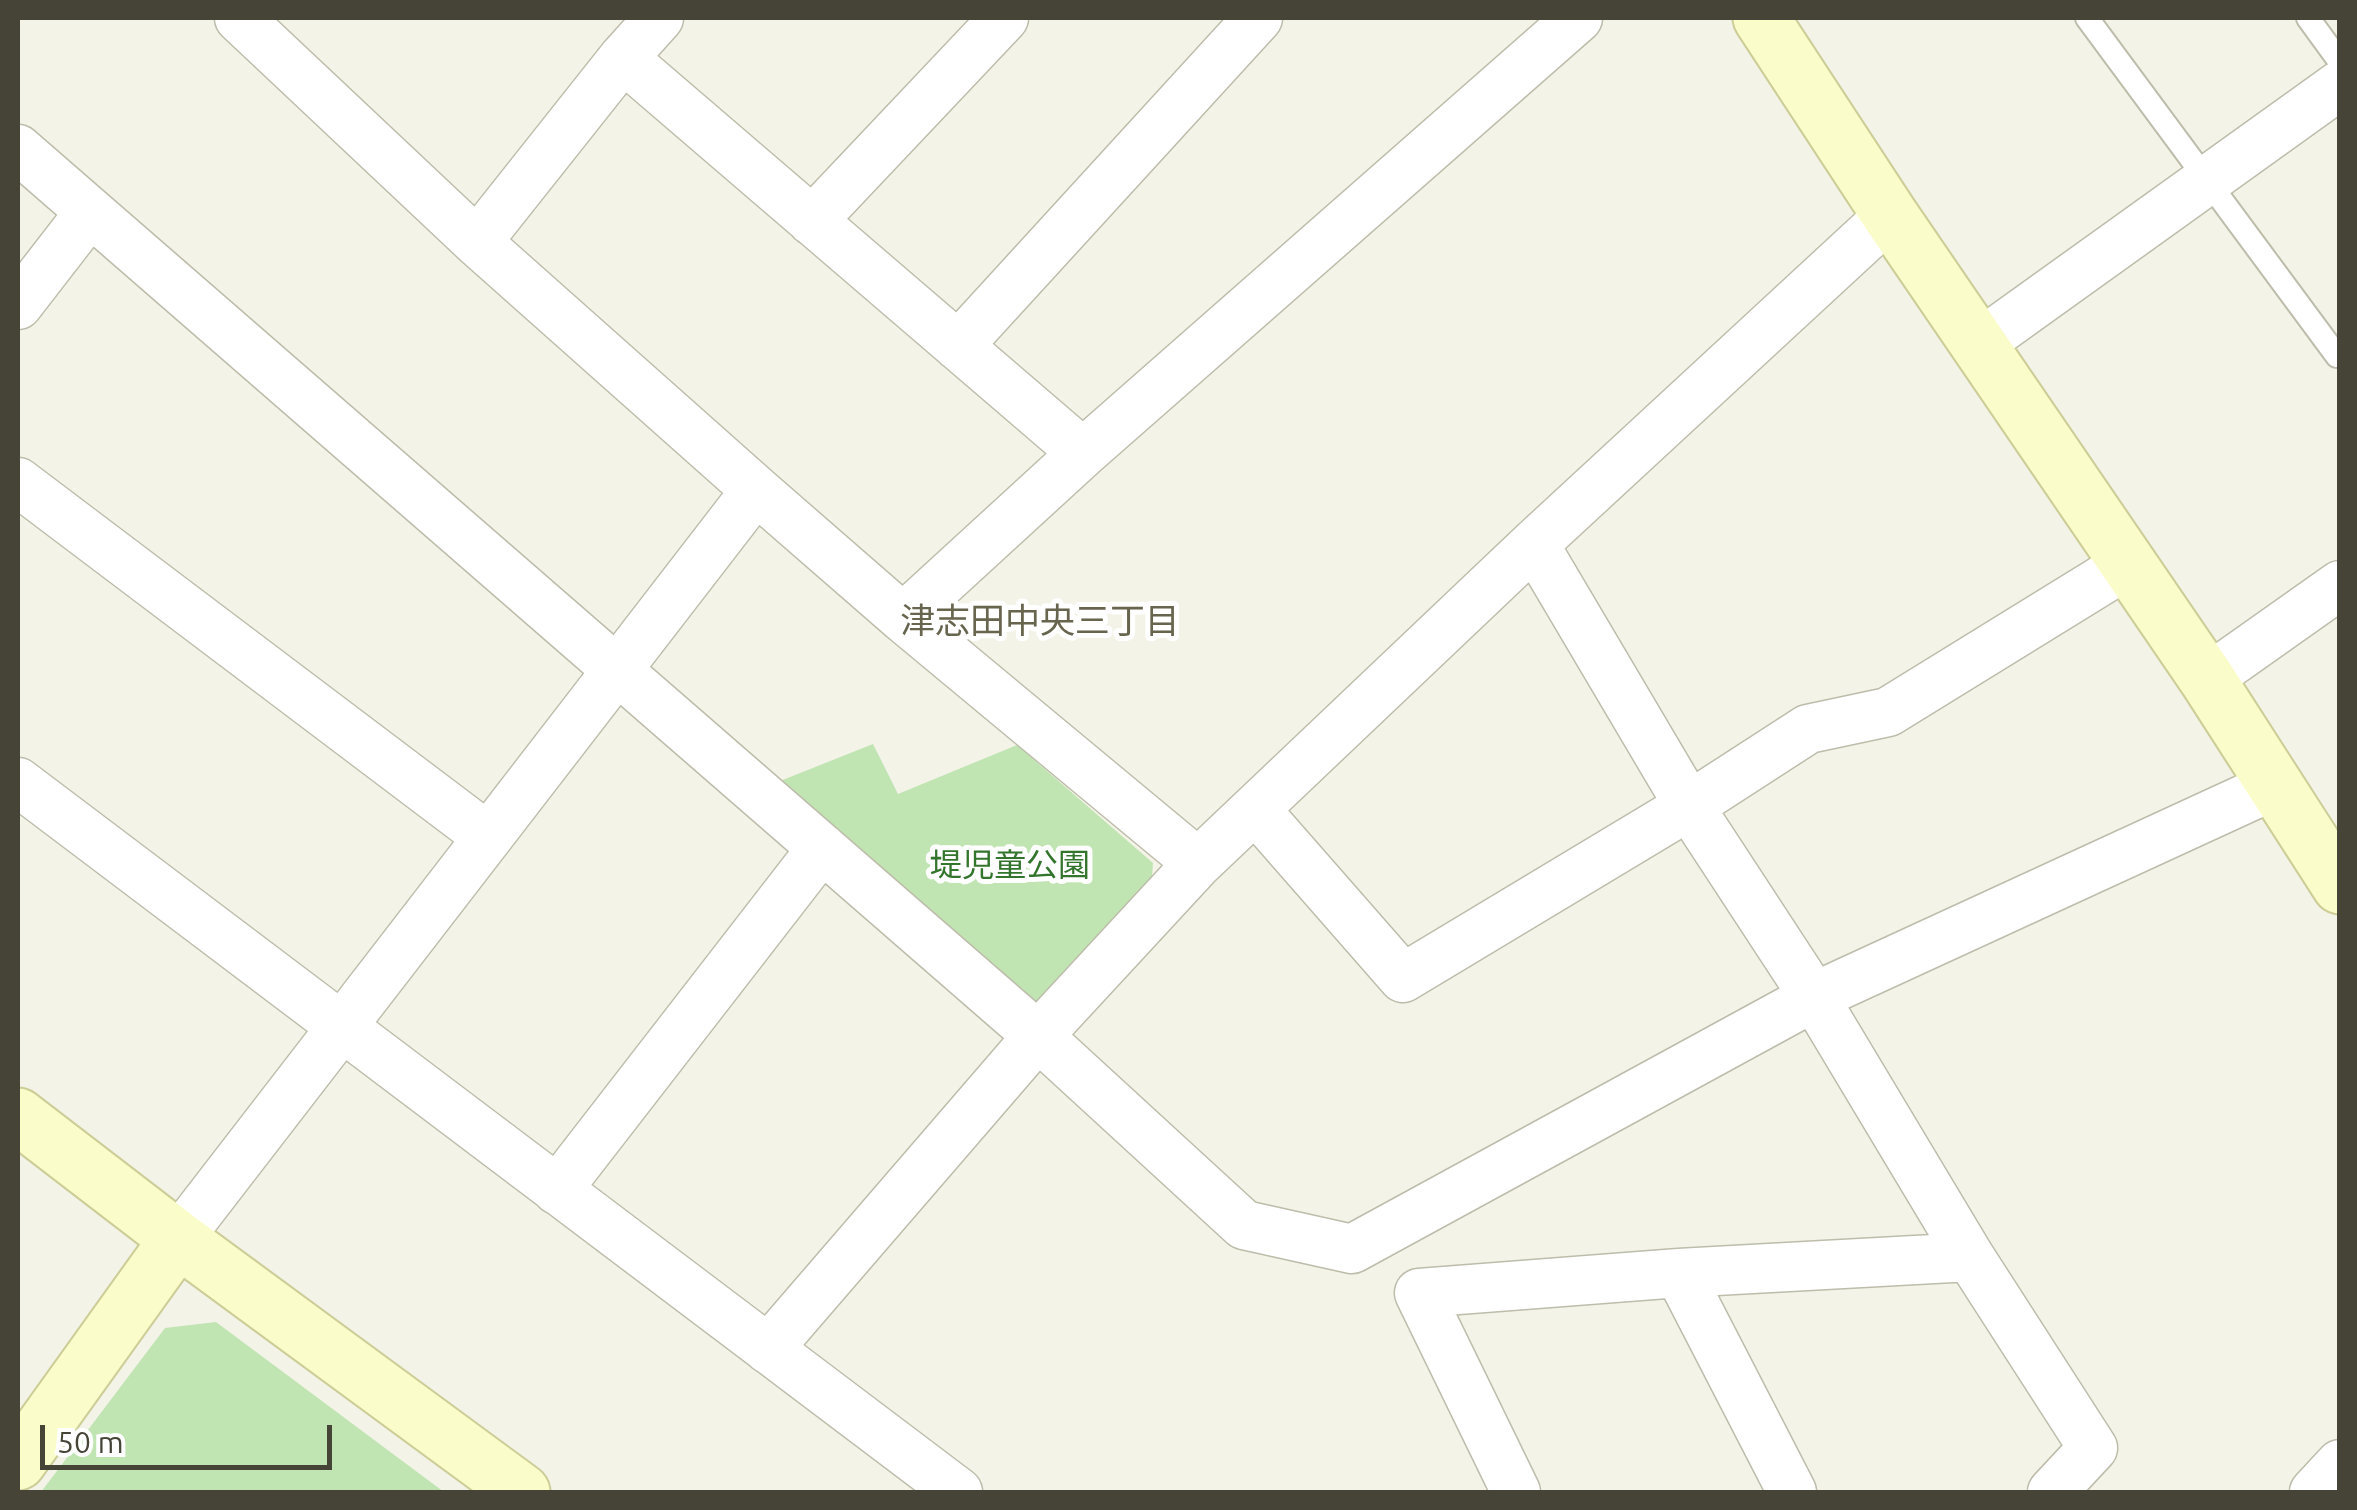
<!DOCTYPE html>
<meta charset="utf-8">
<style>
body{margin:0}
#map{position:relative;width:2357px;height:1510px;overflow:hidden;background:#f3f3e8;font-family:Ubuntu,sans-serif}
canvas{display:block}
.frame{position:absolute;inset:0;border:20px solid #464437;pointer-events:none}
.scale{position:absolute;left:40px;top:1425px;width:292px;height:45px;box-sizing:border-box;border:5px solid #464437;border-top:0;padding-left:12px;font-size:30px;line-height:35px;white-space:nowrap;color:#464437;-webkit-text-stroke:8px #fff;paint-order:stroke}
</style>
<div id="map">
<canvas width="2357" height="1510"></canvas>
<div class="frame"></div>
<div class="scale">50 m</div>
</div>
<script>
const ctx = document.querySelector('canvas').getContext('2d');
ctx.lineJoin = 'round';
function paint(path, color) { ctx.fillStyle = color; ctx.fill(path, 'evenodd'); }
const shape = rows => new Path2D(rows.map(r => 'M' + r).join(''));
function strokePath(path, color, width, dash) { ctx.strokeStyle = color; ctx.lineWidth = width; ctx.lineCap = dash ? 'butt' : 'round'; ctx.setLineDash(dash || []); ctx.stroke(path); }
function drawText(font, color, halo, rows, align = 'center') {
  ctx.font = font + ' Ubuntu,"Noto Sans JP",sans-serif'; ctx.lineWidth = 10; ctx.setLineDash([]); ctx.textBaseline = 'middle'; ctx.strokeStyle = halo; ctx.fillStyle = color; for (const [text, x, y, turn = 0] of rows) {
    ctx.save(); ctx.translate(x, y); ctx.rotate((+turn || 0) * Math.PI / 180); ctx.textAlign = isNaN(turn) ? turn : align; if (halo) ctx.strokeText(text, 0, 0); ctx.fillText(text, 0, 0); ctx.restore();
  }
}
const green = shape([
 [873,744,898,794,1017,745,1153,863,1152,877,1042,1005,1026,1006,775,783],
 [216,1322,444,1492,41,1492,165,1328]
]);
const lane = shape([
 [2087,18,2337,356],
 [2308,18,2340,62]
]);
const street = shape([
 [239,18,477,242,756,490,903,618,1198,863],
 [623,58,1083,453],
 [18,149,1038,1036,1244,1225,1352,1249,1814,997,2275,785],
 [812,221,1004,18],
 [477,242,623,58,659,18],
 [18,305,90,212],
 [1979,344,2340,85],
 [958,346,1258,18],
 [18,482,488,837],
 [1534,544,1689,806,1814,997,1970,1257,2093,1448,2052,1492],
 [903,618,1083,453,1578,18],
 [2207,679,2340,585],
 [18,782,958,1492],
 [1255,809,1403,978,1689,806,1808,729,1888,712,2128,564],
 [557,1190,822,848],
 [178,1239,756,490],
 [1679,1273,1792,1492],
 [768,1349,1038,1036,1198,863,1534,544,1890,215],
 [1516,1492,1419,1293,1679,1273,1970,1257],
 [2314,1492,2340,1464]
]);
const secondary = shape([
 [1761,18,1890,215,2207,679,2340,886],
 [18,1116,178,1239,522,1492],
 [18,1462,178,1239]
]);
const parkNames = [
 ["堤児童公園",1010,865]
];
const neighbourhoodNames = [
 ["津志田中央三丁目",1040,621]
];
paint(green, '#c0e5b2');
strokePath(lane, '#bebdab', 26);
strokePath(street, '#bebdab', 51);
strokePath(secondary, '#cdcd97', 59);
strokePath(lane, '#fff', 22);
strokePath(street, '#fff', 48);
strokePath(secondary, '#fafcc9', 55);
drawText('32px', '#34752d', '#fff', parkNames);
drawText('35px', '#68654e', '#fff', neighbourhoodNames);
</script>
